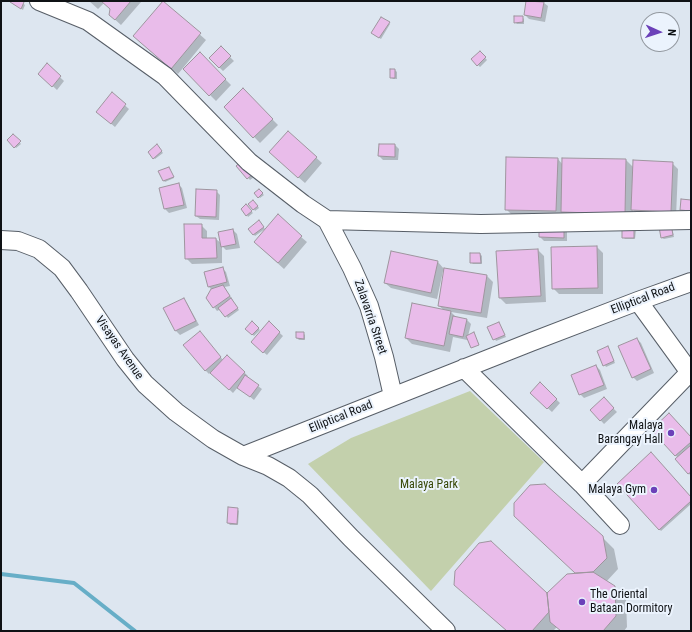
<!DOCTYPE html>
<style>
body{margin:0}
#map{position:relative;width:692px;height:632px;overflow:hidden;background:#dde6f0;font-family:"Roboto Condensed",sans-serif}
canvas{display:block}
.frame{position:absolute;inset:0;border:2px solid #0f1215;pointer-events:none}
.north{position:absolute;left:640px;top:12px;width:40px;height:40px;box-sizing:border-box;background:#ebf3fd;border:1px solid #9399a0;border-radius:50%;rotate:93deg;font-size:11px;font-weight:700;line-height:16px;text-align:center;color:#0f1215}
.north::after{content:'';display:block;margin:auto;width:14px;height:18px;background:#6b41b9;clip-path:polygon(50% 0,100% 100%,50% 72%,0 100%)}
</style>
<div id="map">
<canvas width="692" height="632"></canvas>
<div class="frame"></div>
<div class="north">N</div>
</div>
<script>
const ctx = document.querySelector('canvas').getContext('2d');
ctx.lineJoin = 'round';
function paint(path, color) { ctx.fillStyle = color; ctx.fill(path, 'evenodd'); }
const shape = rows => new Path2D(rows.map(r => 'M' + r).join(''));
function strokePath(path, color, width, dash) { ctx.strokeStyle = color; ctx.lineWidth = width; ctx.lineCap = dash ? 'butt' : 'round'; ctx.setLineDash(dash || []); ctx.stroke(path); }
function drawText(font, color, halo, rows, align = 'center') {
  ctx.font = font + ' "Roboto Condensed",sans-serif'; ctx.lineWidth = 4; ctx.setLineDash([]); ctx.textBaseline = 'middle'; ctx.strokeStyle = halo; ctx.fillStyle = color; for (const [text, x, y, turn = 0] of rows) {
    ctx.save(); ctx.translate(x, y); ctx.rotate((+turn || 0) * Math.PI / 180); ctx.textAlign = isNaN(turn) ? turn : align; if (halo) ctx.strokeText(text, 0, 0); ctx.fillText(text, 0, 0); ctx.restore();
  }
}
const green = shape([
 [470,391,544,462,431,591,308,464,351,438]
]);
const shadow = shape([
 [12,1,20,1,25,5,23,10,13,4],
 [89,1,141,1,141,2,121,25,110,15,111,10,104,3,98,9],
 [527,1,544,3,548,6,545,22,529,19,525,15],
 [163,2,206,40,178,74,140,42],
 [522,17,524,19,524,24,517,24,515,22],
 [389,23,390,24,381,39,374,35],
 [221,48,234,61,223,71,210,58],
 [480,52,487,60,480,67,472,59],
 [200,54,231,85,216,101,184,69],
 [47,65,64,81,57,90,43,77],
 [395,70,397,72,397,79,393,79,391,77],
 [243,90,278,125,260,143,225,107],
 [112,94,129,109,115,127,97,112],
 [288,132,322,163,305,183,276,158],
 [13,135,21,144,16,148,8,140],
 [395,145,399,149,398,160,383,160,379,156],
 [158,147,163,153,155,159,154,158],
 [558,159,563,165,626,160,634,168,672,163,678,169,676,217,638,216,633,210,633,221,514,217,506,209],
 [238,166,254,177,250,180],
 [169,168,174,178,165,182,164,181],
 [178,184,182,188,187,208,169,213,165,209,160,188],
 [259,190,264,195,260,198,255,193],
 [216,191,220,195,219,220,200,219,196,216],
 [255,202,259,208,255,211,254,209],
 [246,206,253,213,248,217,247,215],
 [260,223,265,229,255,236,249,229],
 [201,225,207,231,207,239,216,239,222,244,233,230,237,234,240,248,226,250,222,246,222,263,192,264,186,258],
 [672,227,674,237,664,239,662,238,660,228],
 [634,228,636,230,635,239,625,239,623,237],
 [567,230,567,241,544,241,540,237],
 [301,237,307,242,284,269,261,248],
 [597,247,603,253,603,294,559,294,553,288,552,248],
 [538,250,544,256,546,302,506,304,500,298],
 [391,252,438,262,444,269,487,276,493,282,487,318,451,312,457,318,467,320,471,324,468,336,474,334,479,344,471,346,468,337,467,340,453,337,450,352,412,344,406,338,445,311,439,306,445,271,443,271,437,299,391,288,385,283],
 [480,254,482,256,482,264,473,264,471,262],
 [222,268,226,272,230,286,224,287,233,300,232,301,239,310,228,318,221,309,217,311,214,307,212,290,209,287],
 [183,299,187,303,199,325,180,335,176,331,165,309],
 [252,323,260,330,254,336,246,329],
 [269,323,283,336,267,355,256,346],
 [499,323,506,337,496,341,489,328],
 [303,333,305,335,305,340,299,340,297,338],
 [203,336,223,360,227,356,248,376,247,378,262,389,254,400,238,387,233,393,211,372,209,374,205,370],
 [637,339,641,343,654,373,637,381,633,377],
 [609,349,615,363,606,367,598,352],
 [596,366,600,370,607,389,584,398,580,394],
 [540,384,560,403,552,412,531,393],
 [604,399,617,412,604,424,591,410],
 [652,430,691,437,691,476,676,459,678,458],
 [618,484,691,498,691,504,661,531],
 [237,509,239,511,238,525,230,525,228,523],
 [527,527,602,537,614,549,618,569,606,582,614,587,626,599,627,627,624,631,561,631,557,627,553,631,507,631,455,585,547,594,577,574]
]);
const stream = shape([
 [1,574,74,583,135,631]
]);
const building = shape([
 [11,1,22,1,24,2,21,9,10,2,11,1],
 [101,1,131,1,115,20,109,15,110,9,101,1],
 [163,1,201,33,171,69,133,36,163,1],
 [526,1,544,2,541,18,524,15,526,1],
 [514,16,523,16,523,22,514,23,514,16],
 [381,17,390,22,379,38,371,33,381,17],
 [221,46,231,56,219,68,209,58,221,46],
 [480,51,486,57,477,66,471,59,480,51],
 [200,52,226,79,209,96,183,69,200,52],
 [47,63,61,76,52,87,38,74,47,63],
 [390,69,395,69,395,78,390,78,390,69],
 [243,88,273,119,253,138,224,107,243,88],
 [112,92,126,104,111,124,96,112,112,92],
 [288,131,317,157,298,178,269,152,288,131],
 [13,134,21,141,14,148,7,140,13,134],
 [157,144,162,151,153,159,148,152,157,144],
 [379,144,395,144,395,157,378,156,379,144],
 [506,157,558,158,556,211,505,210,506,157],
 [562,158,626,159,625,214,561,212,562,158],
 [633,160,673,162,671,212,631,210,633,160],
 [242,161,253,174,247,179,236,166,242,161],
 [169,167,174,177,163,181,158,171,169,167],
 [179,183,184,205,164,209,159,188,179,183],
 [196,189,217,190,216,217,195,216,196,189],
 [259,189,263,193,258,198,254,193,259,189],
 [681,199,691,200,691,211,680,210,681,199],
 [253,200,258,206,253,210,248,204,253,200],
 [246,204,252,211,246,216,241,209,246,204],
 [278,214,302,236,278,263,254,242,278,214],
 [259,220,264,227,253,235,248,229,259,220],
 [184,224,202,224,202,238,216,238,217,258,185,259,184,224],
 [671,224,673,235,661,238,659,227,671,224],
 [539,225,564,225,564,238,539,237,539,225],
 [622,227,634,227,634,238,622,238,622,227],
 [233,229,236,244,221,247,218,232,233,229],
 [597,246,598,288,552,289,551,247,597,246],
 [538,249,541,296,499,298,496,251,538,249],
 [391,251,438,261,431,293,384,283,391,251],
 [470,253,480,253,481,263,470,263,470,253],
 [223,267,227,282,208,287,204,272,223,267],
 [444,268,487,275,481,313,438,306,444,268],
 [223,285,230,296,213,308,206,298,211,289,223,285],
 [184,298,196,321,175,331,163,308,184,298],
 [231,298,238,308,225,317,218,308,231,298],
 [412,303,451,311,444,346,405,338,412,303],
 [453,316,467,319,463,337,449,334,453,316],
 [252,321,259,328,252,335,245,329,252,321],
 [269,321,280,332,263,353,251,342,269,321],
 [499,322,505,335,493,340,487,327,499,322],
 [200,331,221,357,205,371,183,345,200,331],
 [296,332,304,332,304,339,296,338,296,332],
 [474,332,479,345,471,348,466,336,474,332],
 [637,338,651,369,632,378,618,346,637,338],
 [608,346,614,361,603,366,597,351,608,346],
 [227,355,245,372,229,390,210,373,227,355],
 [596,365,604,385,579,395,571,375,596,365],
 [245,375,259,385,250,397,237,388,245,375],
 [540,382,557,399,547,409,530,393,540,382],
 [604,397,614,408,600,421,590,410,604,397],
 [669,413,691,437,691,442,675,456,651,430,669,413],
 [691,445,691,472,688,474,675,459,691,445],
 [651,452,691,497,691,501,659,530,617,484,651,452],
 [545,484,603,536,607,558,593,572,575,573,514,516,514,503,530,485,545,484],
 [228,507,238,508,237,524,227,523,228,507],
 [491,541,547,593,549,612,532,631,507,631,454,585,455,571,479,543,491,541],
 [593,572,615,586,616,616,603,631,561,631,550,622,547,593,567,574,593,572]
]);
const minor = shape([
 [39,1,88,21,165,76,249,162,303,204,327,220,481,224,691,220],
 [327,220,352,268,369,306,384,357,393,396],
 [1,240,18,241,39,249,62,268,79,291,125,359,145,384,176,412,213,439,243,456,268,466,289,478,310,495,351,538,446,631],
 [638,301,691,374],
 [464,368,582,484,620,525],
 [243,456,531,342,638,301,691,282],
 [582,484,689,373]
]);
const markers = [
 [671,433,4,"#6b41b9"],
 [654,490,4,"#6b41b9"],
 [582,602,4,"#6b41b9"]
];
const streetNames = [
 ["Elliptical Road",643,299,-21],
 ["Zalavarria Street",370,317,71],
 ["Visayas Avenue",119,348,55],
 ["Elliptical Road",341,417,-22]
];
const poiNames = [
 ["Malaya",663,426],
 ["Barangay Hall",663,440],
 ["Malaya Gym",646,490],
 ["The Oriental",590,595,"left"],
 ["Bataan Dormitory",590,609,"left"]
];
const parkNames = [
 ["Malaya Park",429,485]
];
paint(green, '#c3d0ac');
paint(shadow, '#0003');
strokePath(stream, '#67aec7', 4);
paint(building, '#e9bcea');
strokePath(building, '#9e959e', 1);
strokePath(minor, '#575e67', 20);
strokePath(minor, '#fff', 18);
for (const [x, y, r, color] of markers) { const dot = new Path2D(); dot.arc(x, y, r, 0, 2 * Math.PI); ctx.fillStyle = color; ctx.fill(dot); strokePath(dot, '#ebf3fd', 1.5); }
drawText('12px', '#0f1215', '#ebf3fd', streetNames);
drawText('12px', '#0f1215', '#ebf3fd', poiNames, 'right');
drawText('12px', '#364706', '#ebf3fd', parkNames);
</script>
